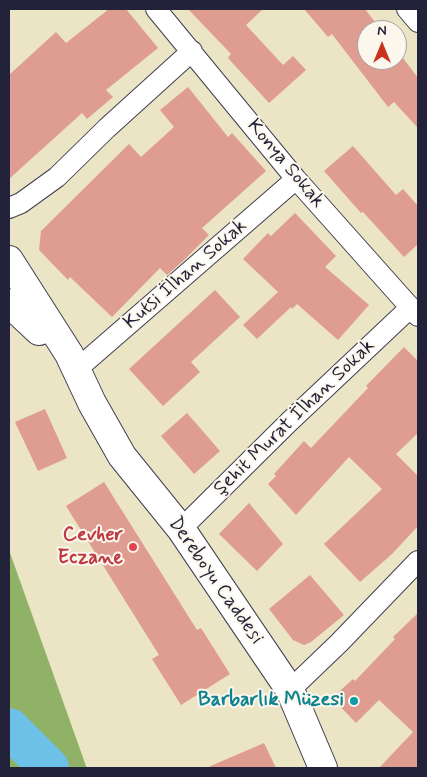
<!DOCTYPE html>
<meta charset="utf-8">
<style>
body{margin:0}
#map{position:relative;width:427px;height:777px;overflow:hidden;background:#ebe4c5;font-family:Mynerve,sans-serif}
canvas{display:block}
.frame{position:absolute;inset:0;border:10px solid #22223b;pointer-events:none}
.north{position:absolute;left:357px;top:20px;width:50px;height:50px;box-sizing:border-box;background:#fbf7ec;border:1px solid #a4a2a5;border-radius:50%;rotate:0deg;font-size:14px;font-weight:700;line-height:20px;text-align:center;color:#22223b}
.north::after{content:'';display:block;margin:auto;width:18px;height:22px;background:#c8321e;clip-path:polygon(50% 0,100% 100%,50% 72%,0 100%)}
</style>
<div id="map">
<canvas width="427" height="777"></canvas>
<div class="frame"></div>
<div class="north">N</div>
</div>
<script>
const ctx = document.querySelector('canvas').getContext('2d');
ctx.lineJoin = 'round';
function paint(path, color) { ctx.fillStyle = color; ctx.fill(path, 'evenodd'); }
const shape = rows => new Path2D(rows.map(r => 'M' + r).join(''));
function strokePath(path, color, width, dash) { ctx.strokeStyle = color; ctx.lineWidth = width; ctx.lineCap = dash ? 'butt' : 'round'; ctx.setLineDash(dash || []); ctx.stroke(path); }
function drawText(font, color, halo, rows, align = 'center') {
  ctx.font = font + ' Mynerve,sans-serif'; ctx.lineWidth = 4; ctx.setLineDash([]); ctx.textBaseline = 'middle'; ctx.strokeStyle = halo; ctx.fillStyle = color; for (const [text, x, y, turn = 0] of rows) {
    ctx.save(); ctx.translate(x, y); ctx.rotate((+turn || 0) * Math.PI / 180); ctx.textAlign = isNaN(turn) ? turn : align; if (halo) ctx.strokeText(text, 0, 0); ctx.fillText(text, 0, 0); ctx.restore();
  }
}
const forest = shape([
 [9,550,86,766,87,768,9,768]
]);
const river = shape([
 [9,728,49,768]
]);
const building = shape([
 [109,9,126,9,158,48,106,90,113,97,87,119,82,113,9,179,9,75,56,32,66,43],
 [188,9,263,9,246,25,283,65,293,56,306,70,269,103,228,58,231,54],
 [304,9,365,9,381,30,367,30,367,60,397,60,397,50,418,78,418,128,394,102,388,107,332,34,328,37],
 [188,87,228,137,232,133,266,171,202,228,209,235,182,262,167,275,160,268,112,317,70,277,68,280,39,250,41,231,129,144,141,157,174,127,160,110],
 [353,146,396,195,403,189,418,206,418,244,404,257,363,212,361,213,324,171],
 [295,213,336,256,325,267,369,305,338,340,297,304,292,309,291,307,257,339,243,325,278,292,243,259,268,233,271,236],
 [215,290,240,317,191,362,200,372,163,406,129,369],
 [404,347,418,361,418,433,396,454,418,476,418,526,392,554,360,582,324,544,382,489,349,457,296,515,268,484,276,476,274,474,304,441,311,448,368,388,366,386],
 [45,409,67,458,38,471,15,422],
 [187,413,220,451,194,474,161,436],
 [104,482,197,630,201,628,230,674,181,705,152,659,159,655,66,506],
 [249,503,283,544,257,571,219,534],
 [310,575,344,615,311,642,304,645,293,640,269,609],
 [418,613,418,768,379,768,413,732,379,700,356,723,332,698,353,679,355,681,395,639,393,637],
 [264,743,276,768,206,768]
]);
const street = shape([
 [156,9,296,179,418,316],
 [407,9,418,22],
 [9,208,21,203,57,177,107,128,192,51],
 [76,370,296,179],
 [181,529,289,422,411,307],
 [290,690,339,643,418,561]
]);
const primary = shape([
 [9,260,69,354,92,403,122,456,181,529,290,690,323,768],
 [9,303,39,331]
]);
const markers = [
 [133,547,5,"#e0444e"],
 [354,701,5,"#0f9aa8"]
];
const streetNames = [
 ["Konya Sokak",285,164,50],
 ["Kutsi İlhan Sokak",186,275,-41],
 ["Şehit Murat İlhan Sokak",295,418,-44],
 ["Dereboyu Caddesi",215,581,55]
];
const healthNames = [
 ["Cevher",123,536],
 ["Eczane",123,559]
];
const cultureNames = [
 ["Barbarlık Müzesi",344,701]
];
paint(forest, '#90b266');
strokePath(river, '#6dc1e9', 40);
paint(building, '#df9c91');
strokePath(street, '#403f50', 22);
strokePath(primary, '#403f50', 30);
strokePath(street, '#fff', 20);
strokePath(primary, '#fff', 28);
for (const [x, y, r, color] of markers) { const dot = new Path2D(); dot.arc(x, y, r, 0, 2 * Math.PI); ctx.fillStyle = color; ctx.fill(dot); strokePath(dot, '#fbf7ec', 2); }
drawText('20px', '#22223b', '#fbf7ec', streetNames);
drawText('bold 20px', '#be3a42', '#fbf7ec', healthNames, 'right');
drawText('bold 20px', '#0d838f', '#fbf7ec', cultureNames, 'right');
</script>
